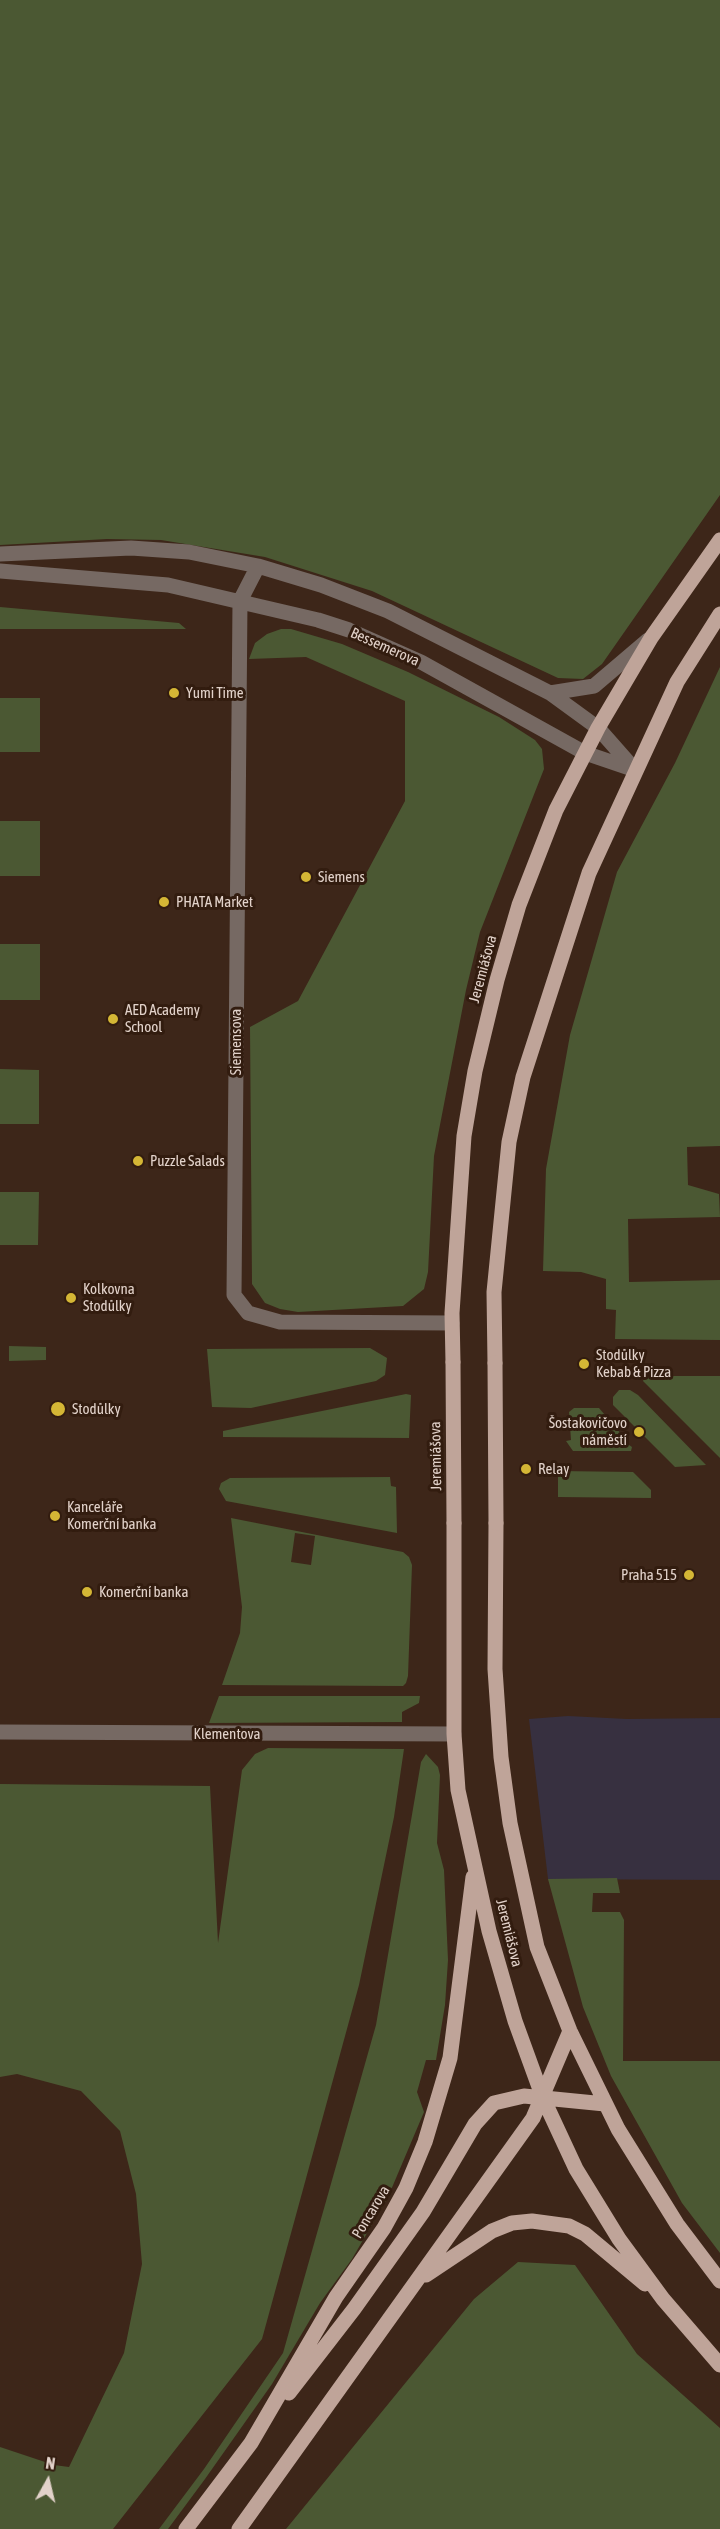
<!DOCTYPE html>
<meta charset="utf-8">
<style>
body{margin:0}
#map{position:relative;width:720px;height:2529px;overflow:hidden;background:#3d2619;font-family:"Asap Condensed",sans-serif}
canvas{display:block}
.north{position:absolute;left:18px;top:2451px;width:60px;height:60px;-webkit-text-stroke:4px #321c0f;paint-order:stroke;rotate:8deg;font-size:16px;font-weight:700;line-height:24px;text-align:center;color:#e2d2ca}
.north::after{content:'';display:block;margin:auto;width:21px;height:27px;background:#e2d2ca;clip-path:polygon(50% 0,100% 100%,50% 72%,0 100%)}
</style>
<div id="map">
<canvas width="720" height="2529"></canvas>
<div class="north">N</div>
</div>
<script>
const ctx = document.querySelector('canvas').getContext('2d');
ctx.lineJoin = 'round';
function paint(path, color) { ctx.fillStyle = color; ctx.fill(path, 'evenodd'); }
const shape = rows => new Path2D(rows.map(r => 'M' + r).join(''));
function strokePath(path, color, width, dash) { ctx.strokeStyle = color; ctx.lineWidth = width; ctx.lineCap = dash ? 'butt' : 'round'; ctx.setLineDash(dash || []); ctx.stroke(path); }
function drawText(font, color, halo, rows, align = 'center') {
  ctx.font = font + ' "Asap Condensed",sans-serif'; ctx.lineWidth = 6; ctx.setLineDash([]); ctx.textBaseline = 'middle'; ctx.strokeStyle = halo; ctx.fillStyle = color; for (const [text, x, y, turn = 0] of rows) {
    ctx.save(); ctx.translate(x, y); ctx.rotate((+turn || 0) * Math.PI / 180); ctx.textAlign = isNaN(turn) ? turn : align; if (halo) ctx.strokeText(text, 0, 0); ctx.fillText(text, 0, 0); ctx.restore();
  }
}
const industrial = shape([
 [568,1716,627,1719,720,1718,720,1880,548,1879,529,1719]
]);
const green = shape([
 [0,0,720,0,720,495,602,664,583,679,558,678,372,591,265,557,161,540,107,539,0,545],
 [0,607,179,623,186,629,0,629],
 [281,629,291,629,342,644,408,672,499,717,535,740,542,749,544,769,480,932,466,990,434,1156,428,1272,424,1289,403,1306,298,1312,280,1309,265,1303,252,1284,250,1027,298,1001,405,801,405,701,306,657,249,659,255,643,267,634],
 [720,667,720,1146,687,1147,688,1185,719,1194,720,1217,628,1219,629,1282,720,1280,720,1340,615,1339,616,1310,606,1309,606,1279,581,1272,543,1271,546,1169,570,1035,617,872,675,763],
 [0,698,40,698,40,752,0,752],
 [0,821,40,821,40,876,0,876],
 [0,944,40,944,40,1000,0,1000],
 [0,1069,39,1070,39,1124,0,1124],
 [0,1192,39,1192,38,1245,0,1245],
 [9,1346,46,1347,46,1360,9,1361],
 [370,1348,387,1358,385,1375,376,1381,251,1408,212,1407,207,1349],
 [645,1376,720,1376,720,1458,643,1381],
 [619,1390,630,1390,638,1395,706,1465,675,1467,613,1405,613,1397],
 [406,1394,411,1395,409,1438,223,1437,223,1431],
 [574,1408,599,1408,622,1435,620,1439,632,1447,631,1451,573,1451,566,1441,571,1440,569,1412],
 [558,1471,633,1472,651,1490,651,1498,558,1497],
 [390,1477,391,1486,396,1487,397,1533,226,1501,219,1489,221,1483,230,1478],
 [231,1518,403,1552,409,1557,412,1565,408,1676,406,1683,403,1686,222,1685,240,1633,242,1607],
 [295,1533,315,1536,311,1565,291,1562],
 [219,1696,420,1696,419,1703,402,1712,402,1722,209,1723],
 [268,1748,404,1749,394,1817,359,1985,262,2339,113,2529,0,2529,0,2447,54,2465,69,2467,124,2353,142,2264,136,2194,120,2131,81,2091,17,2074,0,2077,0,1784,210,1786,218,1943,242,1770,255,1754],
 [426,1754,438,1767,440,1775,437,1843,444,1870,448,1960,445,2005,436,2060,426,2060,417,2092,424,2112,388,2197,352,2259,320,2303,272,2384,205,2479,168,2529,159,2529,204,2469,283,2353,376,2025,421,1762],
 [617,1878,620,1893,593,1893,592,1912,620,1912,624,1920,623,2061,720,2061,720,2253,682,2203,611,2076,583,2007,548,1879],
 [518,2262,575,2265,637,2354,720,2428,720,2529,286,2529,474,2299]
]);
const minor = shape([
 [0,554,131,548,189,552,258,566,321,585,388,611,550,693,598,728,635,770],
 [258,566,240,601,234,1295,248,1313,280,1322,452,1323],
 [0,571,168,585,318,620,349,630,421,662,585,753,635,770],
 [550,693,594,686,648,640],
 [0,1732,454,1734]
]);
const major = shape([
 [453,1362,452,1313,464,1136,475,1071,497,980,519,905,556,810,598,728,651,638,720,540],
 [495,1363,494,1292,509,1142,523,1077,589,873,677,682,720,614],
 [454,1523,454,1734,458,1790,489,1931,515,2021,543,2098,576,2169,619,2239,663,2299,720,2365],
 [496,1523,495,1669,501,1757,510,1823,537,1947,570,2031,618,2129,677,2224,720,2281],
 [426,2275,492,2231,512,2223,532,2221,569,2226,585,2234,645,2284],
 [289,2393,354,2309,423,2212,475,2124,494,2103,524,2096,605,2104],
 [186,2529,251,2443,336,2297,384,2228,406,2188,425,2142,450,2058,473,1877],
 [239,2529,533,2118,570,2031]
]);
const majorBridge = shape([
 [453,1362,454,1523],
 [495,1363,496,1523]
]);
const markers = [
 [174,693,6,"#d4b635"],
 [306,877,6,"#d4b635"],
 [164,902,6,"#d4b635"],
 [113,1019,6,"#d4b635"],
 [138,1161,6,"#d4b635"],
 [71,1298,6,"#d4b635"],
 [584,1364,6,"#d4b635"],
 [58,1409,8,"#d4b635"],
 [639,1432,6,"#d4b635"],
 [526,1469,6,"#d4b635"],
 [55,1516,6,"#d4b635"],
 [689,1575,6,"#d4b635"],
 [87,1592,6,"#d4b635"]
];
const streetNames = [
 ["Bessemerova",385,647,24],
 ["Jeremiášova",483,969,-75],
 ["Siemensova",236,1042,-90],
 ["Jeremiášova",436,1456,-91],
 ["Klementova",227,1734],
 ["Jeremiášova",509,1933,76],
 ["Poncarova",371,2212,-59]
];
const poiNames = [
 ["Yumi Time",186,693],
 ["Siemens",318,877],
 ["PHATA Market",176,902],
 ["AED Academy",125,1010],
 ["School",125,1027],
 ["Puzzle Salads",150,1161],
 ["Kolkovna",83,1289],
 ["Stodůlky",83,1306],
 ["Stodůlky",596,1355],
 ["Kebab & Pizza",596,1372],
 ["Stodůlky",72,1409],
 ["Šostakovičovo",627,1423,"right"],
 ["náměstí",627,1440,"right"],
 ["Relay",538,1469],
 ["Kanceláře",67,1507],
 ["Komerční banka",67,1524],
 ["Praha 515",677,1575,"right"],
 ["Komerční banka",99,1592]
];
paint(industrial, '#373040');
paint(green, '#4b5833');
strokePath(minor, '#766963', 15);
strokePath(major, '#bfa499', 15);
strokePath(majorBridge, '#bfa499', 15);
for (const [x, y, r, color] of markers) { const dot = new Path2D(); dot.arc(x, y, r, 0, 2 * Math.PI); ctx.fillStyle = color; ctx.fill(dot); strokePath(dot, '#321c0f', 2); }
drawText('15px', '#e2d2ca', '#321c0f', streetNames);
drawText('15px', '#e2d2ca', '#321c0f', poiNames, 'left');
</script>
